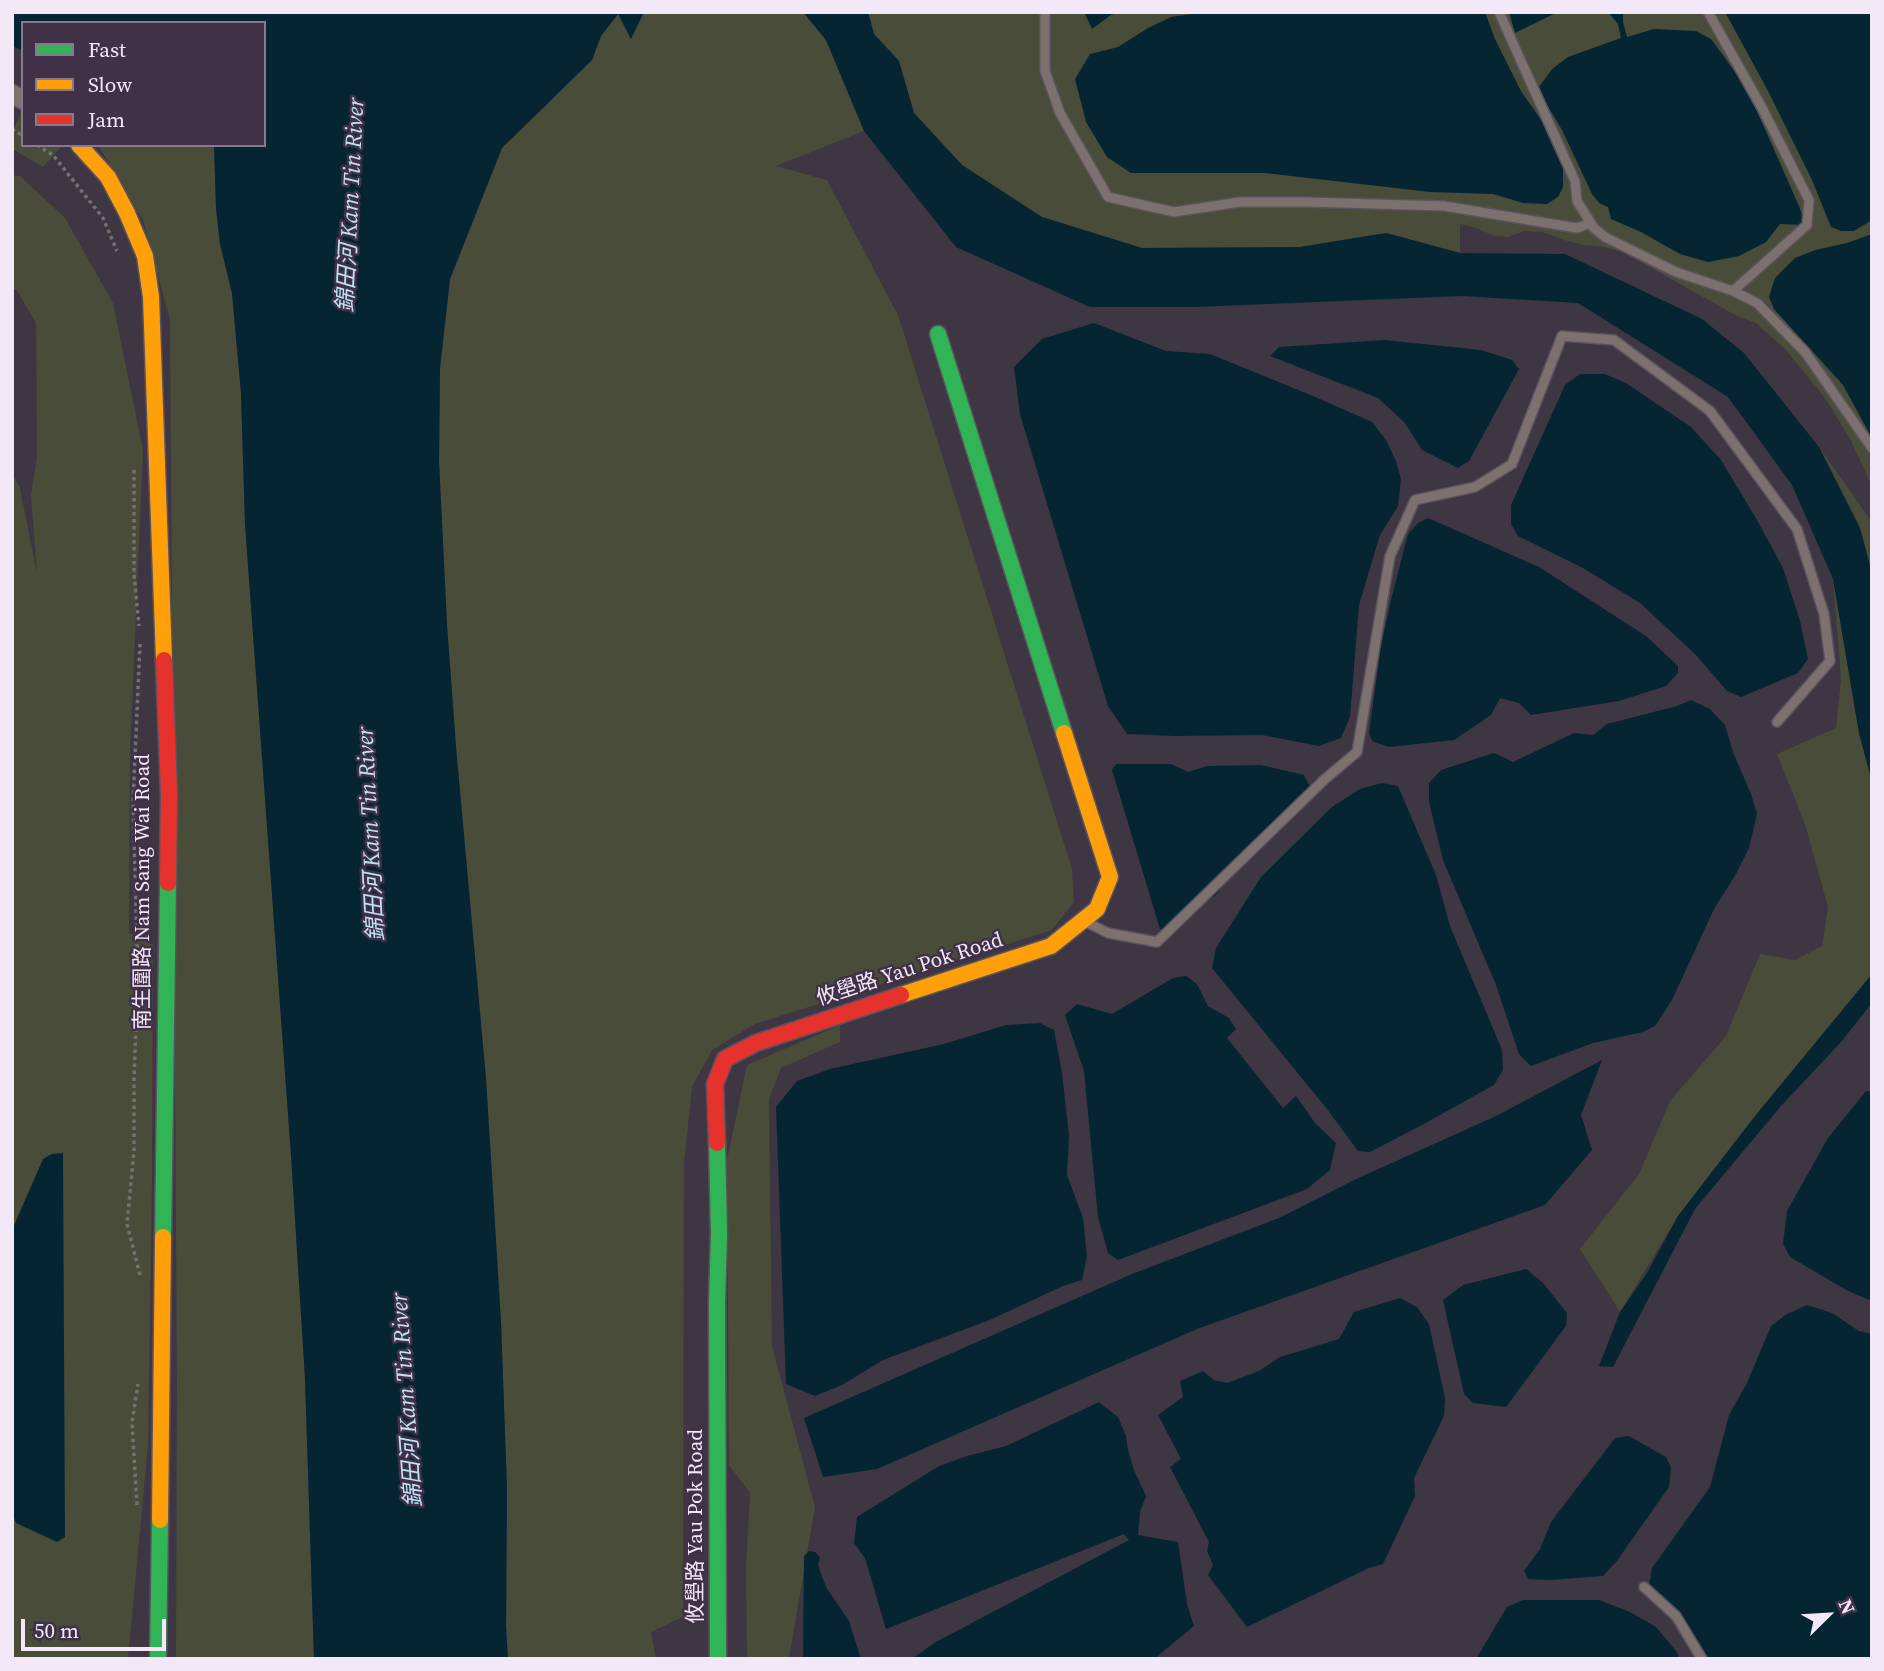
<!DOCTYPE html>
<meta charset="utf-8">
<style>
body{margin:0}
#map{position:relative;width:1884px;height:1671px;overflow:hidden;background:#3e3642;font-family:"Source Serif 4",serif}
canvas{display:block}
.frame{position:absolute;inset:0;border:14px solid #f2e8f7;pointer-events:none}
.legend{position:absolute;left:21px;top:21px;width:245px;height:126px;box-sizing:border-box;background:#403048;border:2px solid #877a8e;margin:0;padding:9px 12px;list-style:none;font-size:21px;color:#f2e8f7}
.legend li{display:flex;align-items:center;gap:14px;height:35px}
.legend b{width:35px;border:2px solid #877a8e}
.north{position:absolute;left:1793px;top:1580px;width:70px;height:70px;-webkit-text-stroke:5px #403048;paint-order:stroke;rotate:66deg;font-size:19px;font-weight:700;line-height:28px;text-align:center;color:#f2e8f7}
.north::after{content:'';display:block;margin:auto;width:24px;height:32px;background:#f2e8f7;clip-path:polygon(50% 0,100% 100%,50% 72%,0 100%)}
.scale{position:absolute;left:21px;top:1619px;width:145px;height:32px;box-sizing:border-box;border:4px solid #f2e8f7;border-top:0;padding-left:9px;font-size:21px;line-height:24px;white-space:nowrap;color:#f2e8f7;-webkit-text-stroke:5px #403048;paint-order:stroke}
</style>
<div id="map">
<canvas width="1884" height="1671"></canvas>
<div class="frame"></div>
<ul class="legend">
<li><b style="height:9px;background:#30b455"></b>Fast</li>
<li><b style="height:9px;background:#ff9f0a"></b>Slow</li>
<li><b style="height:9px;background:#e5322d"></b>Jam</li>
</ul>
<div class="north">N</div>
<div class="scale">50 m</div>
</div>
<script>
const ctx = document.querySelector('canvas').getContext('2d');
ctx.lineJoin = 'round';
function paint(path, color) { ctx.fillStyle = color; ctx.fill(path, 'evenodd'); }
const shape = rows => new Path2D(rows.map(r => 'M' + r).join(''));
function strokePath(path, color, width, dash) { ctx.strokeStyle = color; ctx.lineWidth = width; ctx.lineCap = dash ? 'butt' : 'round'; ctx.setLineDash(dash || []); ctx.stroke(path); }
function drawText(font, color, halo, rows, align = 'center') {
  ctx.font = font + ' "Source Serif 4","Noto Sans TC",serif'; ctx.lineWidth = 5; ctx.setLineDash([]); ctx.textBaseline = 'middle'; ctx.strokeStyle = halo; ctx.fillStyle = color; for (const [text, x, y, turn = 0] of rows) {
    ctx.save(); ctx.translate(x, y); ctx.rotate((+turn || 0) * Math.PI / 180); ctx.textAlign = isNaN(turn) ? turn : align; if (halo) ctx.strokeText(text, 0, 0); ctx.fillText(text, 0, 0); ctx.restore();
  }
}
const green = shape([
 [644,12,803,12,826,40,864,131,776,166,827,180,898,315,1072,869,1074,902,1052,930,755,1024,712,1050,692,1087,684,1164,683,1617,651,1632,656,1659,508,1659,506,1627,507,1489,501,1322,486,1079,456,747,447,625,439,461,440,368,450,279,502,148,592,60,601,36,618,13],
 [868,12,1872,12,1872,486,1850,439,1827,401,1786,350,1756,323,1737,316,1623,252,1604,247,1584,245,1564,240,1542,232,1525,231,1508,237,1494,236,1474,227,1460,224,1460,253,1386,233,1300,247,1142,248,1041,217,962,165,914,113,899,61,874,34],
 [21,113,23,114,23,145,63,145,43,167,12,149,12,132],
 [98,145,214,145,216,208,220,244,232,293,241,393,245,524,291,1155,305,1378,314,1659,176,1659,177,1381,170,320,143,220],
 [12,175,20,176,65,218,113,303,143,450,130,753,129,933,153,945,152,1181,148,1446,128,1659,12,1659,12,473,20,488,37,573,31,495,37,456,36,323,16,289,12,291],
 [1819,447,1872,522,1872,573,1860,528],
 [1833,579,1859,733,1872,782,1872,974,1755,1116,1678,1216,1620,1312,1580,1249,1639,1174,1670,1101,1726,1036,1760,954,1795,960,1822,946,1828,907,1805,824,1777,754,1836,728,1841,679],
 [840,1025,840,1042,781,1068,769,1099,772,1346,815,1507,789,1659,747,1659,746,1567,750,1493,729,1465,727,1160,747,1065]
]);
const water = shape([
 [12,12,644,12,631,39,618,14,601,36,592,60,502,148,450,279,440,368,439,461,447,625,456,747,486,1079,501,1322,507,1489,506,1627,508,1659,314,1659,305,1378,291,1155,245,524,241,393,232,293,220,244,216,208,214,145,264,145,264,23,23,23,23,51,12,46],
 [803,12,868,12,874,34,899,61,914,113,962,165,1042,217,1142,248,1300,247,1386,233,1460,253,1565,254,1702,319,1744,353,1819,447,1860,528,1872,573,1872,782,1859,733,1833,579,1792,485,1728,397,1578,303,1462,296,1196,307,1090,307,956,247,864,131,826,40],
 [1084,12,1121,12,1111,15,1092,29],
 [1206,12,1485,12,1495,39,1521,91,1553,137,1563,169,1563,187,1558,197,1547,204,1523,203,1493,194,1430,192,1265,173,1131,173,1107,157,1086,122,1075,79,1090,54,1118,47,1148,28,1171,17],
 [1509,12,1558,12,1515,33],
 [1608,12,1623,12,1623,22,1627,37,1654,29,1696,31,1711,39,1736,73,1757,111,1799,206,1802,215,1802,225,1780,224,1766,242,1739,256,1708,262,1680,254,1641,232,1611,219,1608,207,1599,203,1592,194,1562,130,1541,95,1539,87,1552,69,1568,57,1621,38,1618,24],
 [1725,12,1872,12,1872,220,1854,231,1841,231,1831,227,1812,180,1768,91],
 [1872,234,1872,438,1843,385,1774,309,1769,297,1775,278,1795,258,1815,250,1847,243],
 [1094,323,1166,351,1210,354,1313,396,1372,422,1386,440,1396,461,1401,479,1398,506,1380,535,1359,605,1350,717,1341,738,1319,746,1262,735,1175,736,1127,734,1108,706,1020,414,1014,367,1042,339],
 [1384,340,1481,350,1512,360,1519,369,1469,461,1458,468,1422,450,1405,423,1378,398,1270,356,1279,347],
 [1580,374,1605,374,1626,383,1691,427,1721,460,1757,520,1783,568,1800,621,1808,659,1798,673,1741,697,1727,691,1695,654,1640,603,1583,568,1518,536,1511,524,1511,505,1565,385],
 [1428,518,1539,567,1646,636,1678,666,1678,673,1666,686,1619,701,1531,715,1519,703,1500,698,1491,715,1454,740,1389,747,1372,741,1369,733,1381,646,1391,600,1408,534,1418,523],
 [1691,700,1710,709,1725,725,1733,752,1751,794,1757,814,1749,848,1736,874,1714,909,1672,1000,1655,1026,1643,1032,1593,1043,1531,1066,1519,1054,1496,985,1443,860,1429,802,1429,783,1441,770,1494,753,1513,762,1574,733,1593,735,1607,724,1677,706],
 [1116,764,1171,764,1188,772,1207,766,1261,765,1304,775,1311,789,1228,879,1215,896,1206,899,1165,933,1160,929,1112,770],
 [1382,783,1398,786,1436,875,1450,926,1502,1050,1503,1070,1494,1085,1422,1125,1370,1152,1358,1151,1327,1109,1212,968,1216,948,1261,877,1332,807,1360,789],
 [1872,974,1872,1003,1841,1042,1781,1106,1695,1209,1613,1367,1599,1366,1620,1312,1647,1273,1678,1216,1755,1116],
 [1186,976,1197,984,1208,1006,1229,1018,1236,1029,1227,1038,1283,1108,1296,1096,1315,1123,1336,1143,1330,1170,1307,1189,1118,1260,1108,1253,1098,1217,1084,1071,1065,1015,1077,1004,1112,1014,1173,978],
 [1040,1023,1054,1030,1062,1073,1069,1136,1067,1175,1083,1218,1087,1256,1082,1280,1063,1286,992,1319,883,1360,842,1385,815,1396,786,1384,776,1107,797,1081,830,1069,944,1044,1006,1025],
 [1602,1060,1581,1115,1592,1150,1545,1205,1197,1329,877,1469,823,1477,804,1418,1132,1274,1279,1218,1354,1180,1496,1116],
 [1866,1091,1872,1091,1872,1301,1848,1291,1790,1257,1783,1244,1787,1211,1828,1138],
 [63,1153,65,1537,57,1542,16,1523,12,1513,12,1230,43,1159,52,1154],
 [1526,1269,1543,1283,1567,1313,1566,1326,1506,1407,1473,1403,1464,1394,1443,1300,1463,1285],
 [1400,1298,1417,1307,1429,1324,1445,1398,1444,1416,1414,1478,1415,1496,1383,1564,1369,1568,1247,1627,1208,1575,1213,1565,1207,1551,1209,1542,1170,1467,1181,1459,1158,1415,1183,1397,1180,1381,1203,1371,1214,1380,1227,1383,1259,1371,1280,1357,1339,1339,1354,1312],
 [1807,1305,1832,1313,1859,1331,1872,1334,1872,1659,1703,1659,1649,1585,1652,1568,1710,1487,1729,1415,1747,1383,1771,1326,1787,1314],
 [1099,1402,1118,1417,1126,1436,1128,1450,1134,1470,1146,1496,1140,1512,1138,1535,1178,1542,1187,1604,1194,1626,1154,1659,912,1659,934,1643,1129,1540,1124,1534,886,1629,865,1558,854,1543,857,1517,939,1466,967,1456,1006,1446],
 [1629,1436,1666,1457,1671,1467,1669,1487,1616,1562,1603,1576,1550,1580,1528,1579,1524,1571,1540,1549,1551,1522,1615,1438],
 [809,1551,815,1552,820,1557,818,1565,826,1587,849,1621,861,1659,803,1659,804,1556],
 [1523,1600,1599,1600,1630,1612,1656,1627,1676,1651,1680,1659,1476,1659,1507,1607]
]);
const path = shape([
 [12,129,23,136],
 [37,145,53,155,103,218,117,251],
 [134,470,134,574,139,626],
 [140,1275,127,1224,134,1151,134,1078,138,976,133,802,140,644],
 [137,1505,132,1423,138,1384]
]);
const lane = shape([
 [1045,12,1045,71,1060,113,1108,197,1174,212,1240,202,1307,202,1444,206,1577,228,1590,223],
 [1499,12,1575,181,1577,201,1594,228,1605,237,1676,272,1733,291,1757,303,1805,352,1872,448],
 [1708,12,1761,106,1809,200,1807,225,1733,291],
 [1084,921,1108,933,1157,942,1325,779,1357,752,1390,556,1415,500,1475,487,1512,464,1562,336,1614,340,1710,411,1797,529,1824,614,1830,661,1777,722],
 [1644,1587,1676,1616,1702,1659]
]);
const street = shape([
 [12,94,23,100]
]);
const fast = shape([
 [938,334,1064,733],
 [717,1143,719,1234,717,1302,718,1659],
 [163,1237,168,883],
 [158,1659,160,1520]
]);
const slow = shape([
 [79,145,108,177,127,213,145,256,151,297,164,660],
 [901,995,1051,946,1097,909,1110,877,1064,733],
 [160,1520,163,1237]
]);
const jam = shape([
 [164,660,169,793,168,883],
 [717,1143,715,1084,725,1059,756,1043,901,995]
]);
const streetNames = [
 ["南生圍路 Nam Sang Wai Road",144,892,-90],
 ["攸壆路 Yau Pok Road",910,970,-18],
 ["攸壆路 Yau Pok Road",697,1526,-90]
];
const waterNames = [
 ["錦田河 Kam Tin River",352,205,-87],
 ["錦田河 Kam Tin River",372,834,-93],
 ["錦田河 Kam Tin River",408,1400,-94]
];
paint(green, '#484c38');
paint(water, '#062533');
strokePath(lane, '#5a535e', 12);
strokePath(street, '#5a535e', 21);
strokePath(fast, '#5a535e', 19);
strokePath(slow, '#5a535e', 19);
strokePath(jam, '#5a535e', 19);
strokePath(path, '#786f71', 3.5, [3.5, 3.5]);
strokePath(lane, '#7c716f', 9);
strokePath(street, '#7c716f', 18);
strokePath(fast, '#30b455', 16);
strokePath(slow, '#ff9f0a', 16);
strokePath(jam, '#e5322d', 16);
drawText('21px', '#f2e8f7', '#403048', streetNames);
drawText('italic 23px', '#bde3f7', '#403048', waterNames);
</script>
